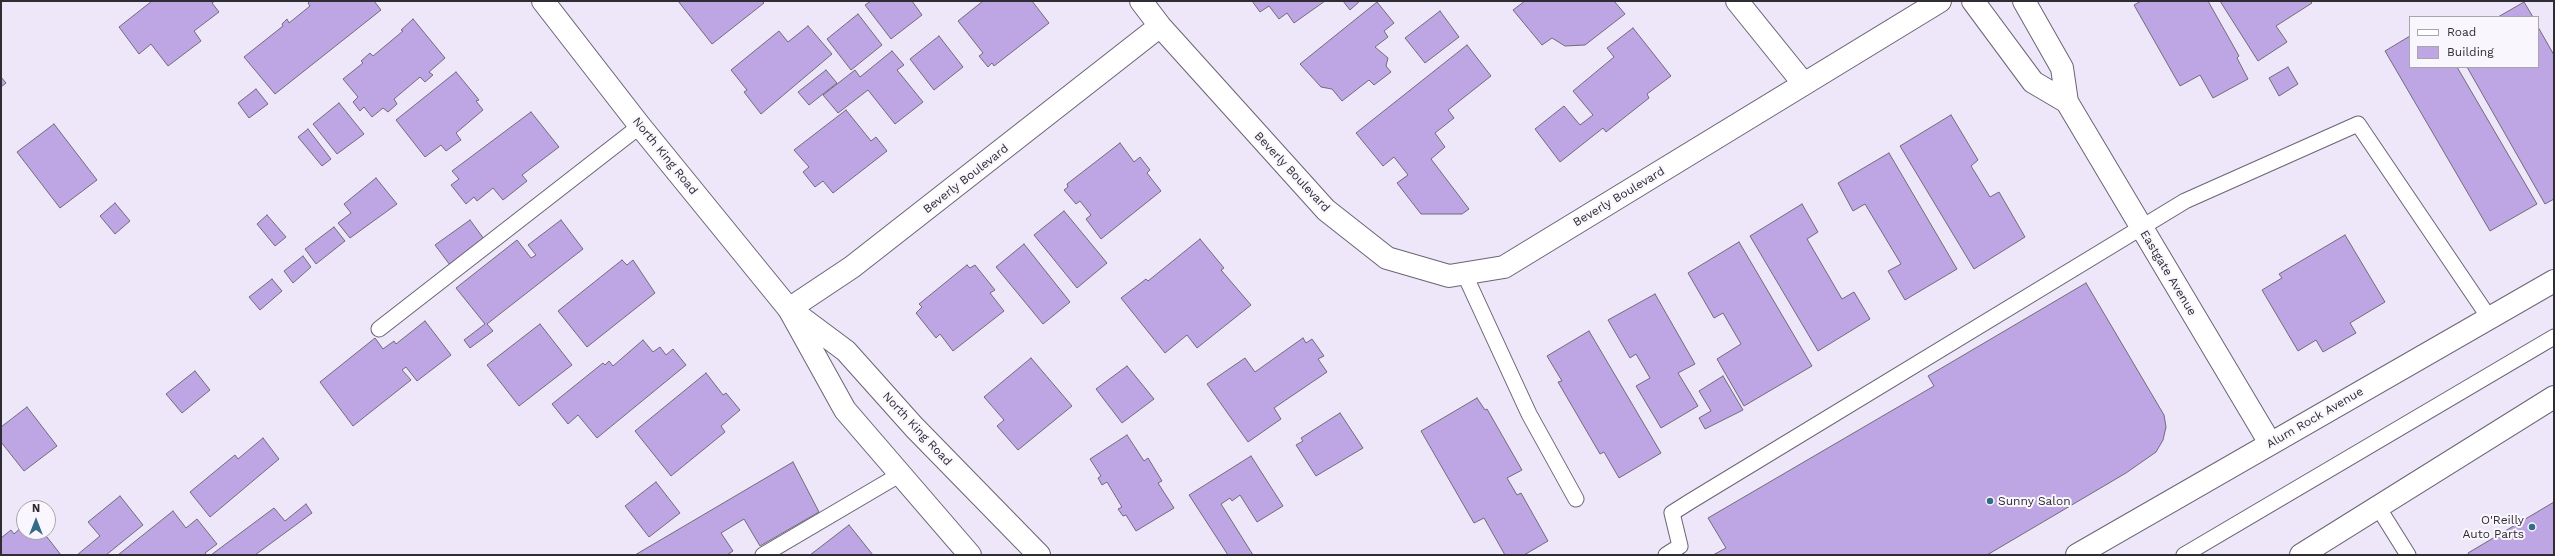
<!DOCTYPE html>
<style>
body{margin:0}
#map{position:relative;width:2555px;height:556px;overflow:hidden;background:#ede7f9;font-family:"Work Sans",sans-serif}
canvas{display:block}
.frame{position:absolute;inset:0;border:2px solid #2f2c33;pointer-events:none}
.legend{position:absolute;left:2409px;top:16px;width:130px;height:52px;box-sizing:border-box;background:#f9f6fd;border:1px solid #a8a5ac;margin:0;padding:5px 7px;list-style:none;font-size:12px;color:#2f2c33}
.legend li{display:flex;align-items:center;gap:8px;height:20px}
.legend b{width:20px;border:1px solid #a8a5ac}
.north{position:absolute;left:16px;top:500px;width:40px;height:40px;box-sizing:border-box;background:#f9f6fd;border:1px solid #a8a5ac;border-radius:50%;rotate:0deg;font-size:11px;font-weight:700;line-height:16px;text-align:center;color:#2f2c33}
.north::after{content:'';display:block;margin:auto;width:14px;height:18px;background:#356b86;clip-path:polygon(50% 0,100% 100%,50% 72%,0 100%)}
</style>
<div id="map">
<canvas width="2555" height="556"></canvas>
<div class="frame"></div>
<ul class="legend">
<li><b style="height:5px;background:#fff"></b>Road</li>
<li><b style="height:11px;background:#bea5e3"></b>Building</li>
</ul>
<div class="north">N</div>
</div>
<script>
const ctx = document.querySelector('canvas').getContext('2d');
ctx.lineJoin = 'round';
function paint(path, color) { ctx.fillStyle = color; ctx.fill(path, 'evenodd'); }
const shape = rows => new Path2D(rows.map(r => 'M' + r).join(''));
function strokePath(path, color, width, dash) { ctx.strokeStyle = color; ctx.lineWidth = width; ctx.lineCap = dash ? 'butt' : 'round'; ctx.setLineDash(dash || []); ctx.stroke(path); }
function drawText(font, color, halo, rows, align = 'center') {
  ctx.font = font + ' "Work Sans",sans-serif'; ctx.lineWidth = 4; ctx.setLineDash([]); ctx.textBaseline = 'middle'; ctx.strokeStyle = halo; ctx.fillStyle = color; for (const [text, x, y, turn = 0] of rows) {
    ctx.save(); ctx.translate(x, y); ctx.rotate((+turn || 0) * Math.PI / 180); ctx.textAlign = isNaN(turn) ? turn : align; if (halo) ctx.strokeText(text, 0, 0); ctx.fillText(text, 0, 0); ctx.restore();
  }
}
const building = shape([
 [152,1,215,1,212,3,219,12,194,31,201,41,168,66,151,44,139,54,119,27,152,1],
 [310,1,374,1,381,10,275,94,244,57,283,26,282,24,287,19,289,23,310,6,308,3,310,1],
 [678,1,762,1,764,3,712,44,678,1],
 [871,1,912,1,922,15,891,39,865,5,871,1],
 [983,1,1032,1,1049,23,994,66,992,63,988,67,979,56,983,53,958,21,983,1],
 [1252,1,1325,1,1294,23,1287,13,1279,19,1269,6,1260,12,1252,1],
 [1343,1,1360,1,1350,10,1343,1],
 [1525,1,1614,1,1625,14,1585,45,1565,46,1552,38,1542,45,1513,10,1525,1],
 [2141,1,2208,1,2239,56,2237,58,2248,79,2213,98,2200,75,2180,86,2134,5,2141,1],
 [2220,1,2310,1,2312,3,2276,26,2287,42,2258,61,2220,1],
 [1377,2,1394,23,1384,31,1388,37,1375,47,1388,58,1386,66,1391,72,1374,85,1369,80,1342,101,1332,89,1321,87,1300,64,1377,2],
 [2524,2,2533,17,2498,17,2524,2],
 [1440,11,1459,37,1425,63,1405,38,1440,11],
 [858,14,882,45,851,70,827,39,858,14],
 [413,19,445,58,429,72,433,75,425,82,420,77,394,99,397,104,388,112,383,108,372,117,364,107,360,111,353,102,358,97,343,79,363,63,361,61,370,53,373,56,403,31,401,30,413,19],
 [808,26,832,54,761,114,744,92,747,90,731,70,779,31,788,42,808,26],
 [2538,27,2554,55,2554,199,2545,204,2467,67,2538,67,2538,27],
 [1633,28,1671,76,1647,94,1649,98,1606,132,1603,128,1560,162,1535,129,1564,106,1580,125,1593,115,1573,91,1614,57,1607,48,1633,28],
 [939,36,963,67,934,90,910,59,939,36],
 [2410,36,2410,67,2457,67,2537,204,2490,231,2385,51,2410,36],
 [1467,45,1491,76,1448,110,1454,118,1435,133,1445,147,1431,159,1469,209,1462,214,1421,214,1397,183,1408,175,1394,157,1383,166,1356,133,1467,45],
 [892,51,904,65,897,70,923,102,895,124,868,90,838,113,823,95,855,70,860,77,892,51],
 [2288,67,2298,84,2279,96,2269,78,2288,67],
 [826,70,837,83,809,105,798,92,826,70],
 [456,72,479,100,476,101,483,110,456,133,461,140,446,151,441,145,425,157,396,120,456,72],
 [1,77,6,83,1,87,1,77],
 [256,89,268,104,249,118,238,103,256,89],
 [339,103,364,134,337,154,313,124,339,103],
 [846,110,871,141,876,137,887,151,833,193,823,181,815,187,803,172,809,167,794,150,846,110],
 [531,112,559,147,522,175,527,181,503,200,493,188,477,201,474,197,466,204,451,185,459,179,452,171,531,112],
 [1951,115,1978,160,1971,166,1990,197,1999,192,2025,237,1974,269,1900,146,1951,115],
 [54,124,97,180,60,208,17,152,54,124],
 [308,129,331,159,322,166,298,137,308,129],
 [1120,143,1134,162,1140,157,1150,170,1147,173,1161,191,1101,239,1086,219,1091,215,1080,201,1076,204,1064,190,1068,187,1067,184,1120,143],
 [1889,153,1957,269,1905,300,1888,271,1901,264,1865,204,1853,211,1838,183,1889,153],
 [376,178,397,204,350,238,338,223,351,213,344,204,376,178],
 [115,203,130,221,115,234,100,216,115,203],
 [1802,204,1818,232,1807,239,1842,299,1854,292,1870,319,1818,351,1750,236,1802,204],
 [1064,211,1107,263,1077,288,1034,235,1064,211],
 [267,215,286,237,275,246,257,224,267,215],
 [470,220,484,239,450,265,435,245,470,220],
 [561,220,583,249,487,324,493,331,470,348,464,340,485,324,456,288,517,240,531,258,536,255,528,245,561,220],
 [334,227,345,241,316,264,305,249,334,227],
 [2345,235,2385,302,2350,323,2356,333,2323,352,2316,340,2298,351,2262,290,2282,278,2279,274,2345,235],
 [1200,239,1224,268,1221,270,1251,305,1197,348,1187,335,1165,353,1121,298,1146,279,1148,281,1200,239],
 [1739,242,1812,366,1744,406,1717,359,1741,344,1723,313,1714,318,1688,273,1739,242],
 [1024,244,1070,302,1043,324,996,267,1024,244],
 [303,256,311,267,293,283,284,271,303,256],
 [622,260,627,265,633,260,655,293,587,347,558,311,622,260],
 [967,265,970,268,975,265,995,290,990,293,1004,311,953,351,940,334,936,338,916,313,922,307,919,304,967,265],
 [272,279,282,291,260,310,249,297,272,279],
 [2086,283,2164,415,2166,427,2163,440,2156,452,2126,473,1987,555,1713,555,1726,548,1708,518,1934,386,1928,376,2086,283],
 [1655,294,1695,364,1678,373,1698,406,1661,428,1636,386,1650,378,1636,354,1630,358,1608,320,1655,294],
 [425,321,451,355,417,381,406,367,402,370,411,380,353,426,320,382,375,338,383,349,394,341,396,344,425,321],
 [540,324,572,365,519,406,487,365,540,324],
 [1589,331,1661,453,1619,478,1604,452,1600,454,1558,382,1562,381,1547,356,1589,331],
 [1303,338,1306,343,1312,339,1324,356,1318,359,1327,372,1274,408,1281,419,1248,442,1207,384,1245,358,1255,372,1303,338],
 [643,340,653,352,660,347,666,355,673,349,686,365,597,438,578,415,568,424,552,404,603,363,605,365,609,361,613,366,643,340],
 [1031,358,1072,406,1018,450,997,426,1004,420,984,397,1031,358],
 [1127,366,1154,399,1122,423,1096,389,1127,366],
 [195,371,210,390,182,413,166,394,195,371],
 [706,373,723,395,726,393,740,410,721,426,725,432,671,476,635,431,706,373],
 [1723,376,1743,410,1705,429,1699,418,1711,411,1699,391,1723,376],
 [1477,398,1485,410,1487,409,1522,470,1507,478,1517,495,1521,493,1548,541,1524,555,1505,555,1484,518,1474,523,1421,431,1477,398],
 [27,407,57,446,24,471,1,442,1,427,27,407],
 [1340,413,1363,448,1316,476,1296,445,1303,441,1301,438,1340,413],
 [1127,435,1144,461,1148,458,1162,481,1158,483,1174,508,1136,531,1126,515,1123,516,1118,509,1122,507,1107,482,1102,485,1098,478,1101,476,1090,459,1127,435],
 [263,438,279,459,210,517,190,492,235,455,238,459,263,438],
 [1251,456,1283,506,1257,522,1240,495,1232,501,1230,498,1221,504,1253,555,1228,555,1189,495,1251,456],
 [793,462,819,512,760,546,744,519,721,533,733,551,727,555,635,555,793,462],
 [656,482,680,513,649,537,625,506,656,482],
 [120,496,143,525,106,555,77,555,100,536,88,522,120,496],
 [2554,502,2554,555,2469,555,2468,553,2554,502],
 [306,504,312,513,255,555,211,555,274,508,285,521,306,504],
 [173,511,186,528,197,519,217,544,205,553,207,555,118,555,173,511],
 [24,525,24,532,43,532,61,555,1,555,1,538,11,530,14,534,24,525],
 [849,525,873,555,810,555,849,525]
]);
const service = shape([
 [1464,273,1529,414,1576,499],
 [379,329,640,126],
 [2378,507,2408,555],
 [763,555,899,475],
 [1666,555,1680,546,1672,513,1691,501,2185,201,2358,124,2490,319],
 [2184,555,2554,337]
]);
const minor = shape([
 [1141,1,1160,26,1326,210,1387,258,1449,276,1504,267,1940,1],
 [1737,1,1804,84],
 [1973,1,2033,82,2067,102],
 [2024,1,2062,68,2067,102,2270,443],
 [789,309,852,267,1160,26]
]);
const secondary = shape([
 [543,1,640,126,789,309,845,410,970,555],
 [795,313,846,351,914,427,1039,555]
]);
const primary = shape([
 [2077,555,2554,281],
 [2301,555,2554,397]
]);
const markers = [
 [1990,501,4,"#356b86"],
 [2532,527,4,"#356b86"]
];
const streetNames = [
 ["North King Road",665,156,51],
 ["Beverly Boulevard",1292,172,47],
 ["Beverly Boulevard",966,179,-38],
 ["Beverly Boulevard",1619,197,-31],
 ["Eastgate Avenue",2168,273,59],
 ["Alum Rock Avenue",2315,418,-30],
 ["North King Road",917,429,47]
];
const poiNames = [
 ["Sunny Salon",1998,501],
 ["O'Reilly",2524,520,"right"],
 ["Auto Parts",2524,534,"right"]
];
paint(building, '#bea5e3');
strokePath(building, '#716b7b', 1);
strokePath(service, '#6a6474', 17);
strokePath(minor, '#6a6474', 24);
strokePath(secondary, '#6a6474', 24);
strokePath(primary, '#6a6474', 24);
strokePath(service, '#fff', 15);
strokePath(minor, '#fff', 22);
strokePath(secondary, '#fff', 22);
strokePath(primary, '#fff', 22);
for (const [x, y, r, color] of markers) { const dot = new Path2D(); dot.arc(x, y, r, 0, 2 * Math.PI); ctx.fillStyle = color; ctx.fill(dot); strokePath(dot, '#f9f6fd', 1.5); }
drawText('12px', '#2f2c33', '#f9f6fd', streetNames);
drawText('12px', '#2f2c33', '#f9f6fd', poiNames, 'left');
</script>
